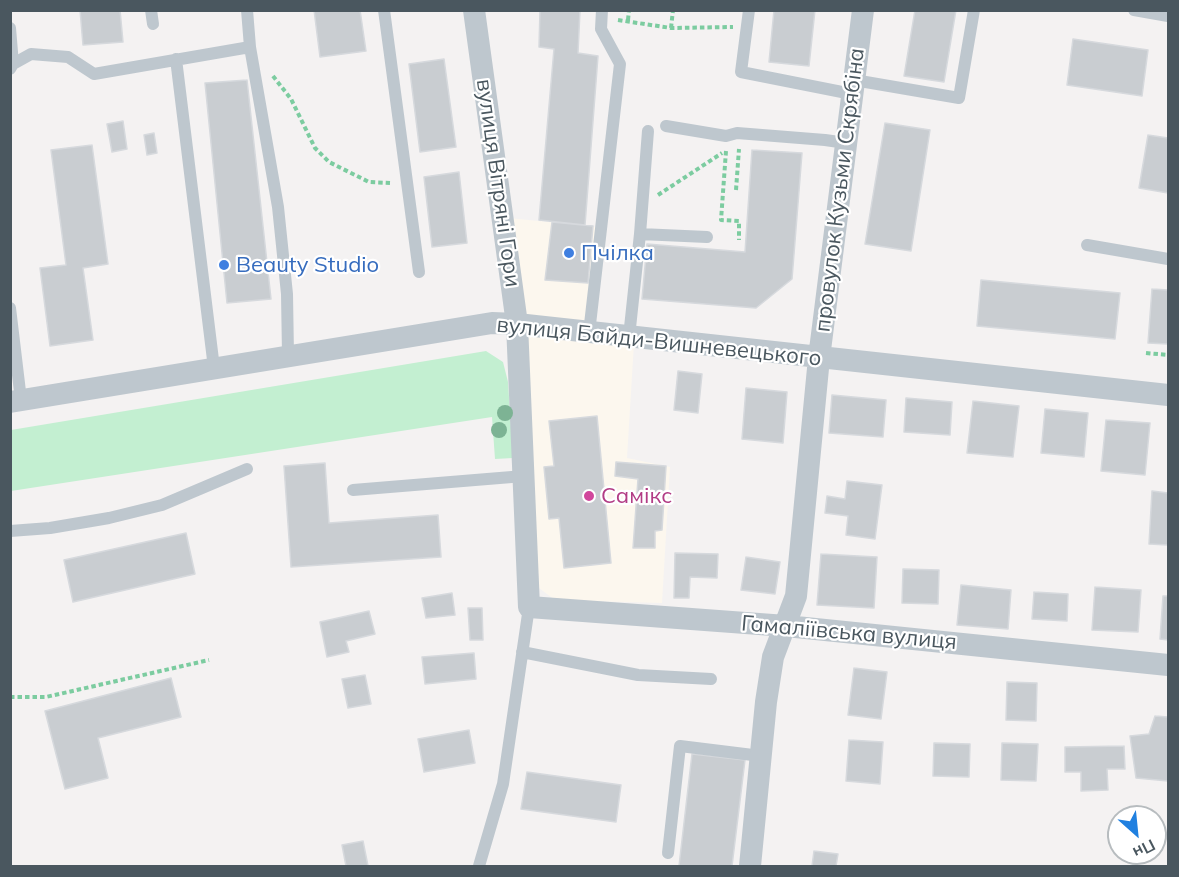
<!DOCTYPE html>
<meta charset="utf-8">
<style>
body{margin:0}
#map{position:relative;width:1179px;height:877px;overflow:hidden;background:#f4f2f2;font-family:Mulish,sans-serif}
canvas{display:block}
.frame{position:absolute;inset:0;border:12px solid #4a575f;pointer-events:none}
.north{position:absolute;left:1107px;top:805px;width:60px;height:60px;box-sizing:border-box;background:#fff;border:2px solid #b7bcbf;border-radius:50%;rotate:153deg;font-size:16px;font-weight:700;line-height:24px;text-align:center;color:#4a575f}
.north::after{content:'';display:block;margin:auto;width:21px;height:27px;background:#2080e0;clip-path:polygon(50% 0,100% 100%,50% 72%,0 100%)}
</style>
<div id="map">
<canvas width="1179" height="877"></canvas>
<div class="frame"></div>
<div class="north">Пн</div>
</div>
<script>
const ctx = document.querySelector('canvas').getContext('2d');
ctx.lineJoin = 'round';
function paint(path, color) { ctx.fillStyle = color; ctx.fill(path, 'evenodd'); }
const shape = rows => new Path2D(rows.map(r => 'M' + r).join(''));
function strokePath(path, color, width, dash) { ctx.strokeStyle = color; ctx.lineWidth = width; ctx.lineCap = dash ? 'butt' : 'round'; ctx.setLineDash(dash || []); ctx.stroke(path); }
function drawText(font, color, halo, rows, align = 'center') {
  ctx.font = font + ' Mulish,sans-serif'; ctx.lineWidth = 4.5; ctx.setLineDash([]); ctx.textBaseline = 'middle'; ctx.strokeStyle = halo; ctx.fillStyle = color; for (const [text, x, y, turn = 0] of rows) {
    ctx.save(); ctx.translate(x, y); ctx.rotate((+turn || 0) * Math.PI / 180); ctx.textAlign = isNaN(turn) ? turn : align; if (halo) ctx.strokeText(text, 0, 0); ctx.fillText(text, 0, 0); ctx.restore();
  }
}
const commercial = shape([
 [509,218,597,227,588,324,523,314],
 [524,334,634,343,627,458,670,467,662,603,555,600,539,588]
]);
const green = shape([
 [486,351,503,362,508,382,513,458,495,459,492,417,11,491,11,430]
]);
const building = shape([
 [80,10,120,10,123,42,83,45,80,10],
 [314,10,360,10,366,51,320,57,314,10],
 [540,10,580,10,578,53,598,56,585,225,539,220,554,49,539,47,540,10],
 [774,10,815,10,809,66,769,62,774,10],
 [915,10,956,10,944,82,904,76,915,10],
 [1073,39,1148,50,1142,96,1067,85,1073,39],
 [444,59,456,147,420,152,409,64,444,59],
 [247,80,271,299,227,303,205,83,247,80],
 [123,121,127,149,112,152,107,124,123,121],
 [885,123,930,130,911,251,865,244,885,123],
 [154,133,157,153,147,155,144,135,154,133],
 [1148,135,1168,138,1168,193,1139,188,1148,135],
 [92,145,108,264,83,268,93,340,50,346,40,268,66,265,51,150,92,145],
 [752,150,802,153,792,279,756,308,642,299,647,244,745,252,752,150],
 [459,172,467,243,432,247,424,177,459,172],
 [552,222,593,226,588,283,545,280,552,222],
 [981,280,1120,293,1115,339,977,326,981,280],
 [1152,289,1168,290,1168,344,1148,343,1152,289],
 [678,371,702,374,698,413,674,410,678,371],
 [746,388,787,392,783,443,742,439,746,388],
 [832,395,886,400,883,437,829,433,832,395],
 [906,398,952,402,950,435,904,432,906,398],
 [973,401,1019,406,1013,457,967,453,973,401],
 [1045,409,1088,413,1084,457,1041,453,1045,409],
 [597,416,611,563,564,568,559,518,549,519,544,467,554,466,549,421,597,416],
 [1106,420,1150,423,1145,475,1101,471,1106,420],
 [616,462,666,466,662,530,655,531,655,548,633,548,638,479,615,476,616,462],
 [325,463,329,523,438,515,441,557,291,567,284,466,325,463],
 [847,481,882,485,875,539,846,535,848,516,825,513,827,496,845,499,847,481],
 [1152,491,1168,493,1168,545,1149,544,1152,491],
 [186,533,195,574,73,602,64,560,186,533],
 [675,553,718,554,717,578,690,577,689,598,674,598,675,553],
 [821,554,877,557,874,608,817,605,821,554],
 [746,557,780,562,775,594,741,590,746,557],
 [903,569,939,570,938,604,902,603,903,569],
 [961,585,1011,590,1008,629,957,625,961,585],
 [1095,587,1141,590,1138,632,1092,630,1095,587],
 [1034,592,1068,594,1067,621,1032,619,1034,592],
 [452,593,455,615,426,618,422,598,452,593],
 [1163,596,1168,596,1168,640,1160,639,1163,596],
 [468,608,482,608,483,640,470,640,468,608],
 [369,611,375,634,346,641,349,652,327,657,320,622,369,611],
 [474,653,476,679,425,684,422,657,474,653],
 [854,668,887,672,881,719,848,715,854,668],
 [365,675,371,704,348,708,342,679,365,675],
 [171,678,181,717,98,738,108,778,65,789,45,711,171,678],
 [1007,682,1037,683,1036,721,1006,720,1007,682],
 [1155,716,1168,717,1168,781,1136,778,1130,736,1149,734,1155,716],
 [469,730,475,763,424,772,418,739,469,730],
 [849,740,883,742,880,784,846,781,849,740],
 [934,743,970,744,969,777,933,776,934,743],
 [1002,743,1038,744,1036,781,1001,780,1002,743],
 [1124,746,1125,769,1107,769,1108,790,1081,791,1081,772,1065,772,1065,747,1124,746],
 [692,754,745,760,732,866,679,866,692,754],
 [527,772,621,785,616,822,521,809,527,772],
 [363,841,368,866,346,866,342,845,363,841],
 [814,851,838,854,836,866,812,866,814,851]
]);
const path = shape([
 [618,20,671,28,733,27],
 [628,20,629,10],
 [671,28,673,10],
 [273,76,291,99,315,148,329,162,369,182,390,183],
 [726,151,721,220,739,221,739,240],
 [736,190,739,149],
 [658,195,722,153],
 [1146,353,1168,355],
 [10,697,46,697,209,660]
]);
const service = shape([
 [151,10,153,24],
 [384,10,419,272],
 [749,10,741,72,852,94],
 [1134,10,1168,16],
 [10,28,13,64],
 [250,47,278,207,287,294,288,355],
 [176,59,214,368],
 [10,69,13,64,31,54,68,57,94,74,250,47,247,10],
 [854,80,959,98,974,10],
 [666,126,726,136,737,133,825,140,846,143],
 [640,234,648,131],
 [1087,245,1168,259],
 [10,308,21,400],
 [589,333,620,64,601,29,602,10],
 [629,337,640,234,707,237],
 [353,490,524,476],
 [10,531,50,528,109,518,162,505,247,469],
 [522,652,638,675,711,679],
 [668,853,680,746,761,756],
 [479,866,503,784,529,607]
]);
const minor = shape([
 [474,10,517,324,529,607,786,626,1168,665],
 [10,402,492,323,517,324,1168,395],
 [750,866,766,702,773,657,796,596,819,358,863,10]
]);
const trees = [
 [505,413],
 [499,430]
];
const markers = [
 [569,253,6,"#3f7fe0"],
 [224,265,6,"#3f7fe0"],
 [589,496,6,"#d1479c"]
];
const streetNames = [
 ["вулиця Вітряні Гори",498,183,82],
 ["провулок Кузьми Скрябіна",840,190,-83],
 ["вулиця Байди-Вишневецького",659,342,6],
 ["Гамаліївська вулиця",849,633,5]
];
const shopNames = [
 ["Пчілка",581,253],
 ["Beauty Studio",236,265]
];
const hotelNames = [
 ["Самікс",601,496]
];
paint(commercial, '#fcf7ee');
paint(green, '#c3efd1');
paint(building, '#c9cdd1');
strokePath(building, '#d6d9dd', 1.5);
strokePath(path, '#7ccca0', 4, [4.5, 3]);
strokePath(service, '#bec7ce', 12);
strokePath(minor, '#bec7ce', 22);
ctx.fillStyle = '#7db394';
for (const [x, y] of trees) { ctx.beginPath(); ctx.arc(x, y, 8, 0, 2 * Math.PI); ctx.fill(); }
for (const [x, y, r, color] of markers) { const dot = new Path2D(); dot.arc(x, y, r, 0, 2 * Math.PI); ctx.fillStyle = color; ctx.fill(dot); strokePath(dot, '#fff', 2); }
drawText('22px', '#4a575f', '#fff', streetNames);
drawText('22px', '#366cbe', '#fff', shopNames, 'left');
drawText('22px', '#b23c85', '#fff', hotelNames, 'left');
</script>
